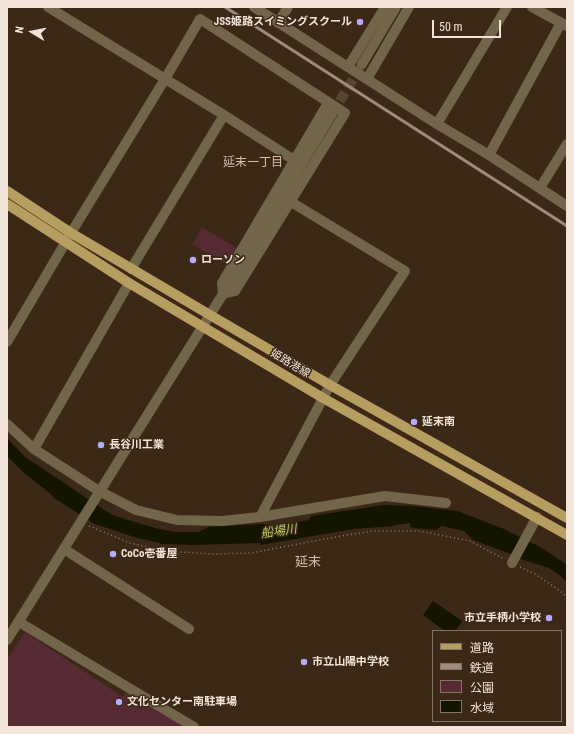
<!DOCTYPE html>
<meta charset="utf-8">
<style>
body{margin:0}
#map{position:relative;width:574px;height:734px;overflow:hidden;background:#3c2816;font-family:"Roboto Condensed","Noto Sans JP",sans-serif}
canvas{display:block}
.frame{position:absolute;inset:0;border:8px solid #f2e4d9;pointer-events:none}
.legend{position:absolute;left:432px;top:630px;width:130px;height:92px;box-sizing:border-box;background:#3c2816;border:1px solid #857364;margin:0;padding:5px 7px;list-style:none;font-size:12px;color:#f2e4d9}
.legend li{display:flex;align-items:center;gap:8px;height:20px}
.legend b{width:20px;border:1px solid #857364}
.north{position:absolute;left:12px;top:12px;width:40px;height:40px;-webkit-text-stroke:3px #3c2816;paint-order:stroke;rotate:280deg;font-size:11px;font-weight:700;line-height:16px;text-align:center;color:#f2e4d9}
.north::after{content:'';display:block;margin:auto;width:14px;height:18px;background:#f2e4d9;clip-path:polygon(50% 0,100% 100%,50% 72%,0 100%)}
.scale{position:absolute;left:432px;top:20px;width:69px;height:18px;box-sizing:border-box;border:2px solid #f2e4d9;border-top:0;padding-left:5px;font-size:12px;line-height:14px;white-space:nowrap;color:#f2e4d9;-webkit-text-stroke:3px #3c2816;paint-order:stroke}
</style>
<div id="map">
<canvas width="574" height="734"></canvas>
<div class="frame"></div>
<ul class="legend">
<li><b style="height:5px;background:#b69e61"></b>道路</li>
<li><b style="height:5px;background:#9c8c7d"></b>鉄道</li>
<li><b style="height:11px;background:#552a32"></b>公園</li>
<li><b style="height:11px;background:#131501"></b>水域</li>
</ul>
<div class="north">N</div>
<div class="scale">50 m</div>
</div>
<script>
const ctx = document.querySelector('canvas').getContext('2d');
ctx.lineJoin = 'round';
function paint(path, color) { ctx.fillStyle = color; ctx.fill(path, 'evenodd'); }
const shape = rows => new Path2D(rows.map(r => 'M' + r).join(''));
function strokePath(path, color, width, dash) { ctx.strokeStyle = color; ctx.lineWidth = width; ctx.lineCap = dash ? 'butt' : 'round'; ctx.setLineDash(dash || []); ctx.stroke(path); }
function drawText(font, color, halo, rows, align = 'center') {
  ctx.font = font + ' "Roboto Condensed","Noto Sans JP",sans-serif'; ctx.lineWidth = 3; ctx.setLineDash([]); ctx.textBaseline = 'middle'; ctx.strokeStyle = halo; ctx.fillStyle = color; for (const [text, x, y, turn = 0] of rows) {
    ctx.save(); ctx.translate(x, y); ctx.rotate((+turn || 0) * Math.PI / 180); ctx.textAlign = isNaN(turn) ? turn : align; if (halo) ctx.strokeText(text, 0, 0); ctx.fillText(text, 0, 0); ctx.restore();
  }
}
const green = shape([
 [202,227,237,248,227,265,192,244],
 [25,632,123,697,126,692,130,693,186,727,7,727,7,659]
]);
const water = shape([
 [7,438,25,457,112,515,155,528,175,532,198,532,209,527,263,524,274,526,309,520,311,516,384,505,413,506,457,511,504,529,544,549,567,565,567,582,558,574,549,568,511,556,511,554,473,540,464,531,442,526,438,528,437,530,414,528,410,527,410,523,395,525,394,526,354,529,260,545,260,543,193,545,163,544,134,537,95,524,54,498,51,494,24,473,7,456],
 [433,601,462,621,455,631,445,631,423,615]
]);
const tertiaryTunnel = shape([
 [332,114,361,66]
]);
const path = shape([
 [89,526,130,543,163,551,214,554,251,553,341,536,374,531,420,531,470,541,504,559],
 [520,567,535,574,560,591,567,597]
]);
const minor = shape([
 [48,7,224,115,294,160],
 [254,7,437,124,489,155,567,206],
 [532,7,567,26],
 [278,23,288,7],
 [348,67,385,7],
 [367,79,409,7],
 [437,124,507,7],
 [489,155,561,23],
 [540,188,567,144],
 [131,269,224,115],
 [7,342,71,233,165,79,200,19,345,113,235,291,223,294,222,283,328,103],
 [7,424,34,449,99,491,136,510,177,520,222,521,260,517,385,496,446,503],
 [34,449,129,283],
 [260,517,330,385,405,271,291,202],
 [64,549,189,629],
 [512,563,537,517],
 [19,622,194,727]
]);
const tertiary = shape([
 [362,64,396,7],
 [7,640,223,294,332,114]
]);
const primary = shape([
 [7,191,71,233,210,315,330,385,567,518],
 [7,204,129,283,323,398,567,535]
]);
const rail = shape([
 [225,7,567,226]
]);
const markers = [
 [360,22,4,"#b3adf9"],
 [193,260,4,"#b3adf9"],
 [414,422,4,"#b3adf9"],
 [101,445,4,"#b3adf9"],
 [113,554,4,"#b3adf9"],
 [549,618,4,"#b3adf9"],
 [304,662,4,"#b3adf9"],
 [119,702,4,"#b3adf9"]
];
const poiNames = [
 ["JSS姫路スイミングスクール",352,22,"right"],
 ["ローソン",201,260],
 ["延末南",422,422],
 ["長谷川工業",109,445],
 ["CoCo壱番屋",121,554],
 ["市立手柄小学校",541,618,"right"],
 ["市立山陽中学校",312,662],
 ["文化センター南駐車場",127,702]
];
const streetNames = [
 ["姫路港線",290,364,31]
];
const neighbourhoodNames = [
 ["延末一丁目",253,163]
];
const waterNames = [
 ["船場川",279,532,-8]
];
const quarterNames = [
 ["延末",308,563]
];
paint(green, '#552a32');
paint(water, '#131501');
strokePath(tertiaryTunnel, '#574433', 10, [10, 5]);
strokePath(path, '#928172', 1.5, [1, 3]);
strokePath(minor, '#716649', 10);
strokePath(tertiary, '#716649', 10);
strokePath(primary, '#b69e61', 10);
strokePath(rail, '#9c8c7d', 3);
for (const [x, y, r, color] of markers) { const dot = new Path2D(); dot.arc(x, y, r, 0, 2 * Math.PI); ctx.fillStyle = color; ctx.fill(dot); strokePath(dot, '#3c2816', 1.5); }
drawText('bold 11px', '#f2e4d9', '#3c2816', poiNames, 'left');
drawText('11px', '#f2e4d9', '#3c2816', streetNames);
drawText('12px', '#d8bea8', '#3c2816', neighbourhoodNames);
drawText('italic 12px', '#bdcc64', '#3c2816', waterNames);
drawText('13px', '#d8bea8', '#3c2816', quarterNames);
</script>
